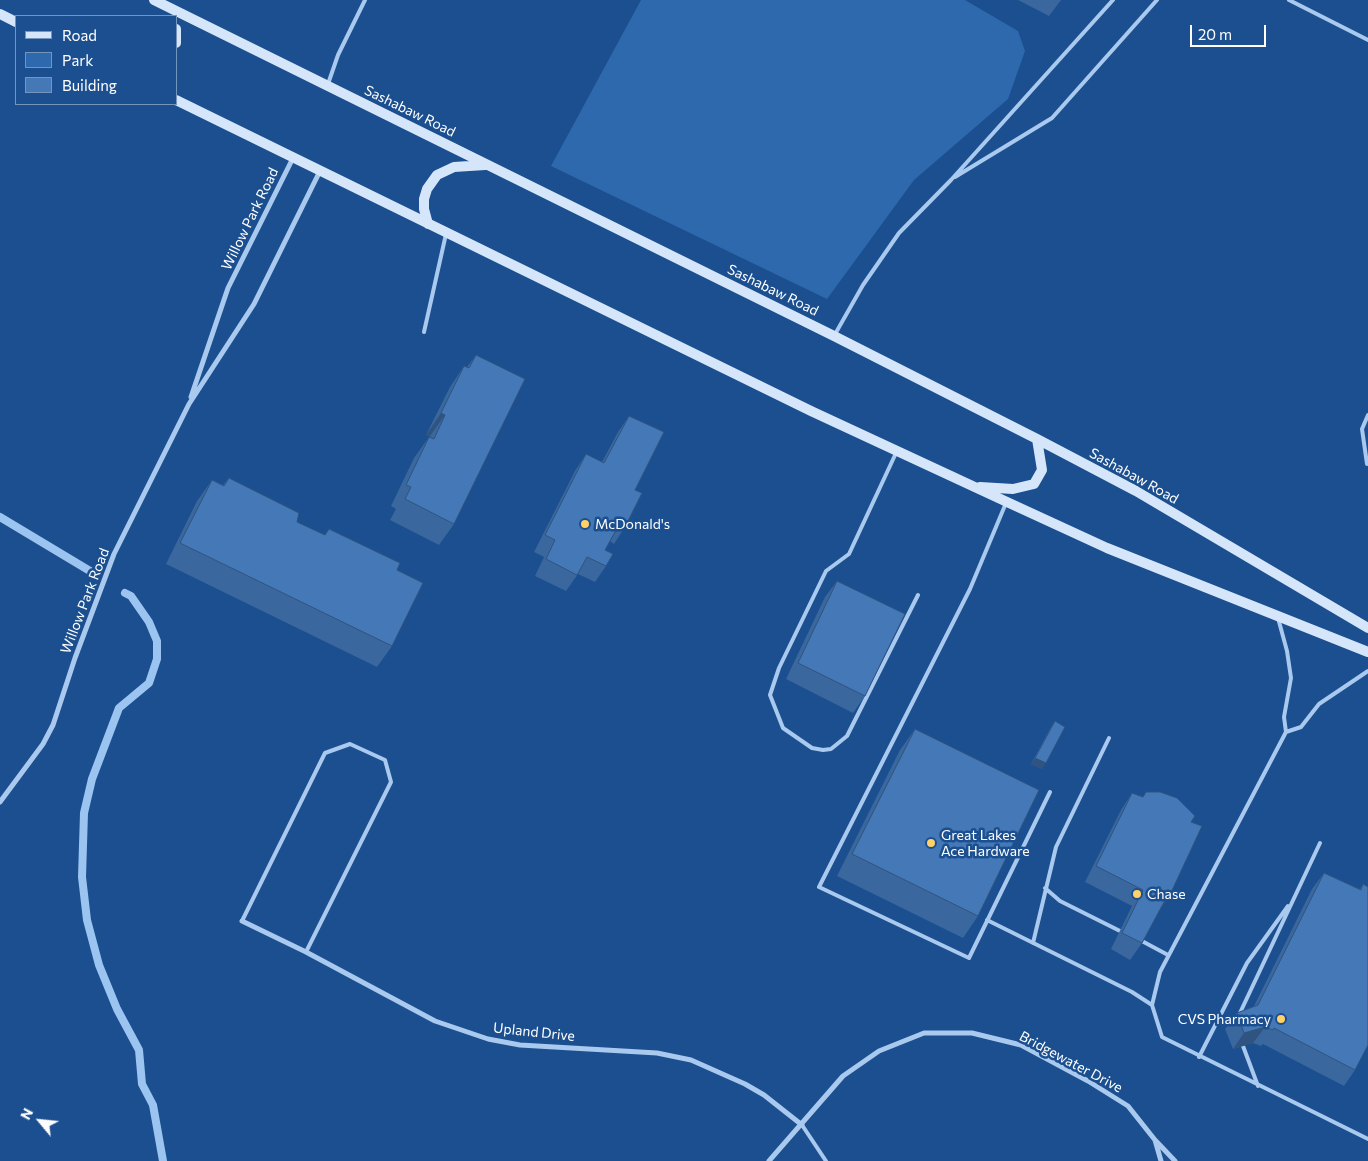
<!DOCTYPE html>
<style>
body{margin:0}
#map{position:relative;width:1368px;height:1161px;overflow:hidden;background:#1b4f8f;font-family:Commissioner,sans-serif}
canvas{display:block}
.legend{position:absolute;left:15px;top:15px;width:162px;height:90px;box-sizing:border-box;background:#1b4f8f;border:1px solid #7695bc;margin:0;padding:6px 9px;list-style:none;font-size:15px;color:#fff}
.legend li{display:flex;align-items:center;gap:10px;height:25px}
.legend b{width:25px;border:1px solid #7695bc}
.north{position:absolute;left:15px;top:1096px;width:50px;height:50px;-webkit-text-stroke:4px #1b4f8f;paint-order:stroke;rotate:298deg;font-size:14px;font-weight:700;line-height:20px;text-align:center;color:#fff}
.north::after{content:'';display:block;margin:auto;width:18px;height:22px;background:#fff;clip-path:polygon(50% 0,100% 100%,50% 72%,0 100%)}
.scale{position:absolute;left:1190px;top:25px;width:76px;height:22px;box-sizing:border-box;border:2px solid #fff;border-top:0;padding-left:6px;font-size:15px;line-height:18px;white-space:nowrap;color:#fff;-webkit-text-stroke:4px #1b4f8f;paint-order:stroke}
</style>
<div id="map">
<canvas width="1368" height="1161"></canvas>
<ul class="legend">
<li><b style="height:6px;background:#d6e6fa"></b>Road</li>
<li><b style="height:14px;background:#2e69ad"></b>Park</li>
<li><b style="height:14px;background:#4478b7"></b>Building</li>
</ul>
<div class="north">N</div>
<div class="scale">20 m</div>
</div>
<script>
const ctx = document.querySelector('canvas').getContext('2d');
ctx.lineJoin = 'round';
function paint(path, color) { ctx.fillStyle = color; ctx.fill(path, 'evenodd'); }
const shape = rows => new Path2D(rows.map(r => 'M' + r).join(''));
function strokePath(path, color, width, dash) { ctx.strokeStyle = color; ctx.lineWidth = width; ctx.lineCap = dash ? 'butt' : 'round'; ctx.setLineDash(dash || []); ctx.stroke(path); }
function drawText(font, color, halo, rows, align = 'center') {
  ctx.font = font + ' Commissioner,sans-serif'; ctx.lineWidth = 5; ctx.setLineDash([]); ctx.textBaseline = 'middle'; ctx.strokeStyle = halo; ctx.fillStyle = color; for (const [text, x, y, turn = 0] of rows) {
    ctx.save(); ctx.translate(x, y); ctx.rotate((+turn || 0) * Math.PI / 180); ctx.textAlign = isNaN(turn) ? turn : align; if (halo) ctx.strokeText(text, 0, 0); ctx.fillText(text, 0, 0); ctx.restore();
  }
}
const green = shape([
 [641,0,965,0,1018,31,1025,51,1008,99,914,180,827,299,551,166]
]);
const stream = shape([
 [0,517,90,571],
 [125,593,131,596,149,622,157,641,157,659,149,683,119,708,92,779,84,813,82,877,87,920,99,965,117,1009,139,1050,142,1084,153,1105,163,1161]
]);
const service = shape([
 [1289,0,1368,40],
 [328,84,338,55,365,0],
 [955,177,1052,118,1157,0],
 [424,332,446,234],
 [834,336,863,285,899,233,951,180,1113,0],
 [896,453,849,554,826,571,779,668,770,695,783,728,812,748,823,750,831,749,847,736,918,595],
 [1367,464,1362,429,1368,415],
 [1006,503,970,589,819,887,969,958,1050,792],
 [1278,618,1287,651,1291,678,1284,717,1286,732,1160,972,1152,1005,1162,1037,1368,1139],
 [1286,732,1301,727,1319,704,1368,671],
 [1045,888,1060,901,1120,931],
 [987,920,1132,992,1152,1005],
 [242,921,325,753,350,744,385,760,391,782,306,952],
 [1140,940,1168,955],
 [1033,943,1056,847,1109,738],
 [1239,1015,1320,843],
 [1243,1046,1258,1086],
 [1199,1057,1247,963,1288,906],
 [802,1125,826,1161]
]);
const minor = shape([
 [191,397,228,288,293,158],
 [0,802,43,744,53,725,75,658,114,554,189,404,254,304,320,171],
 [242,921,306,952,435,1021,488,1039,520,1045,657,1053,691,1060,745,1084,764,1095,802,1125],
 [769,1161,843,1076,879,1051,924,1033,972,1033,1021,1045,1088,1081,1128,1106,1155,1140],
 [1161,1161,1155,1140,1175,1161]
]);
const secondary = shape([
 [154,0,834,336,1037,439,1136,491,1368,628],
 [0,14,16,22],
 [176,29,176,43],
 [176,100,811,411,1007,502,1107,548,1368,652],
 [428,224,424,209,424,199,427,189,437,175,454,167,485,165],
 [980,487,1013,489,1034,484,1042,470,1037,439]
]);
const wall = shape([
 [1018,0,1061,0,1049,16],
 [476,355,454,524,439,545,390,520,396,509,391,506,414,458,429,437,430,437,430,436,426,435,450,387,464,366,467,367],
 [629,416,635,490,625,527,614,544,610,541,605,550,606,566,595,582,578,574,566,591,535,576,544,557,534,552,575,471,586,454,602,462,618,432],
 [229,478,297,522,397,570,392,646,377,667,166,564,197,501,212,480,223,485],
 [837,581,865,696,853,713,786,679,825,597],
 [1055,721,1042,769,1031,764,1051,727],
 [915,729,978,916,963,938,837,876,900,750],
 [1132,793,1191,822,1156,916,1142,943,1130,960,1111,949,1132,906,1085,882,1121,810],
 [1324,873,1360,889,1363,884,1355,1070,1344,1086,1263,1044,1261,1046,1253,1043,1233,1049,1225,1029,1237,1013,1254,1006,1312,889]
]);
const shadedWall = shape([
 [441,413,445,415,430,436,426,435],
 [1035,758,1046,763,1042,769,1031,764],
 [1168,899,1156,916,1164,902],
 [1265,1027,1253,1043,1233,1049,1244,1033]
]);
const building = shape([
 [476,355,525,379,454,524,405,499,411,487,406,485,429,437,434,439,445,415,441,413,464,366,469,368,476,355],
 [629,416,664,432,635,490,642,493,625,527,620,523,605,550,613,554,606,566,587,557,577,575,546,559,555,540,545,535,586,454,604,463,629,416],
 [229,478,299,513,297,522,325,535,329,529,400,563,397,570,423,583,392,646,180,543,212,480,224,486,229,478],
 [837,581,905,614,865,696,798,663,837,581],
 [1055,721,1065,727,1046,763,1035,758,1055,721],
 [915,729,1039,790,978,916,852,854,915,729],
 [1146,792,1160,792,1177,798,1195,816,1191,822,1202,826,1168,899,1164,902,1142,943,1122,933,1143,890,1096,866,1132,793,1143,797,1146,792],
 [1324,873,1361,890,1363,884,1368,887,1368,1045,1355,1070,1274,1028,1273,1030,1265,1027,1244,1033,1237,1013,1258,1005,1324,873]
]);
const markers = [
 [585,524,5,"#ffd166"],
 [931,843,5,"#ffd166"],
 [1137,894,5,"#ffd166"],
 [1281,1019,5,"#ffd166"]
];
const streetNames = [
 ["Sashabaw Road",410,111,26],
 ["Willow Park Road",250,219,-64],
 ["Sashabaw Road",773,290,26],
 ["Sashabaw Road",1134,476,29],
 ["Willow Park Road",85,601,-69],
 ["Upland Drive",534,1032,6],
 ["Bridgewater Drive",1071,1062,28]
];
const poiNames = [
 ["McDonald's",595,524],
 ["Great Lakes",941,835],
 ["Ace Hardware",941,851],
 ["Chase",1147,894],
 ["CVS Pharmacy",1271,1019,"right"]
];
paint(green, '#2e69ad');
strokePath(stream, '#9cc4f0', 8);
strokePath(service, '#a9c9ee', 4);
strokePath(minor, '#a9c9ee', 5);
strokePath(secondary, '#d6e6fa', 10);
paint(wall, '#3a679d');
paint(shadedWall, '#305480');
paint(building, '#4478b7');
strokePath(building, '#305480', 1);
for (const [x, y, r, color] of markers) { const dot = new Path2D(); dot.arc(x, y, r, 0, 2 * Math.PI); ctx.fillStyle = color; ctx.fill(dot); strokePath(dot, '#1b4f8f', 2); }
drawText('14px', '#fff', '#1b4f8f', streetNames);
drawText('14px', '#fff', '#1b4f8f', poiNames, 'left');
</script>
